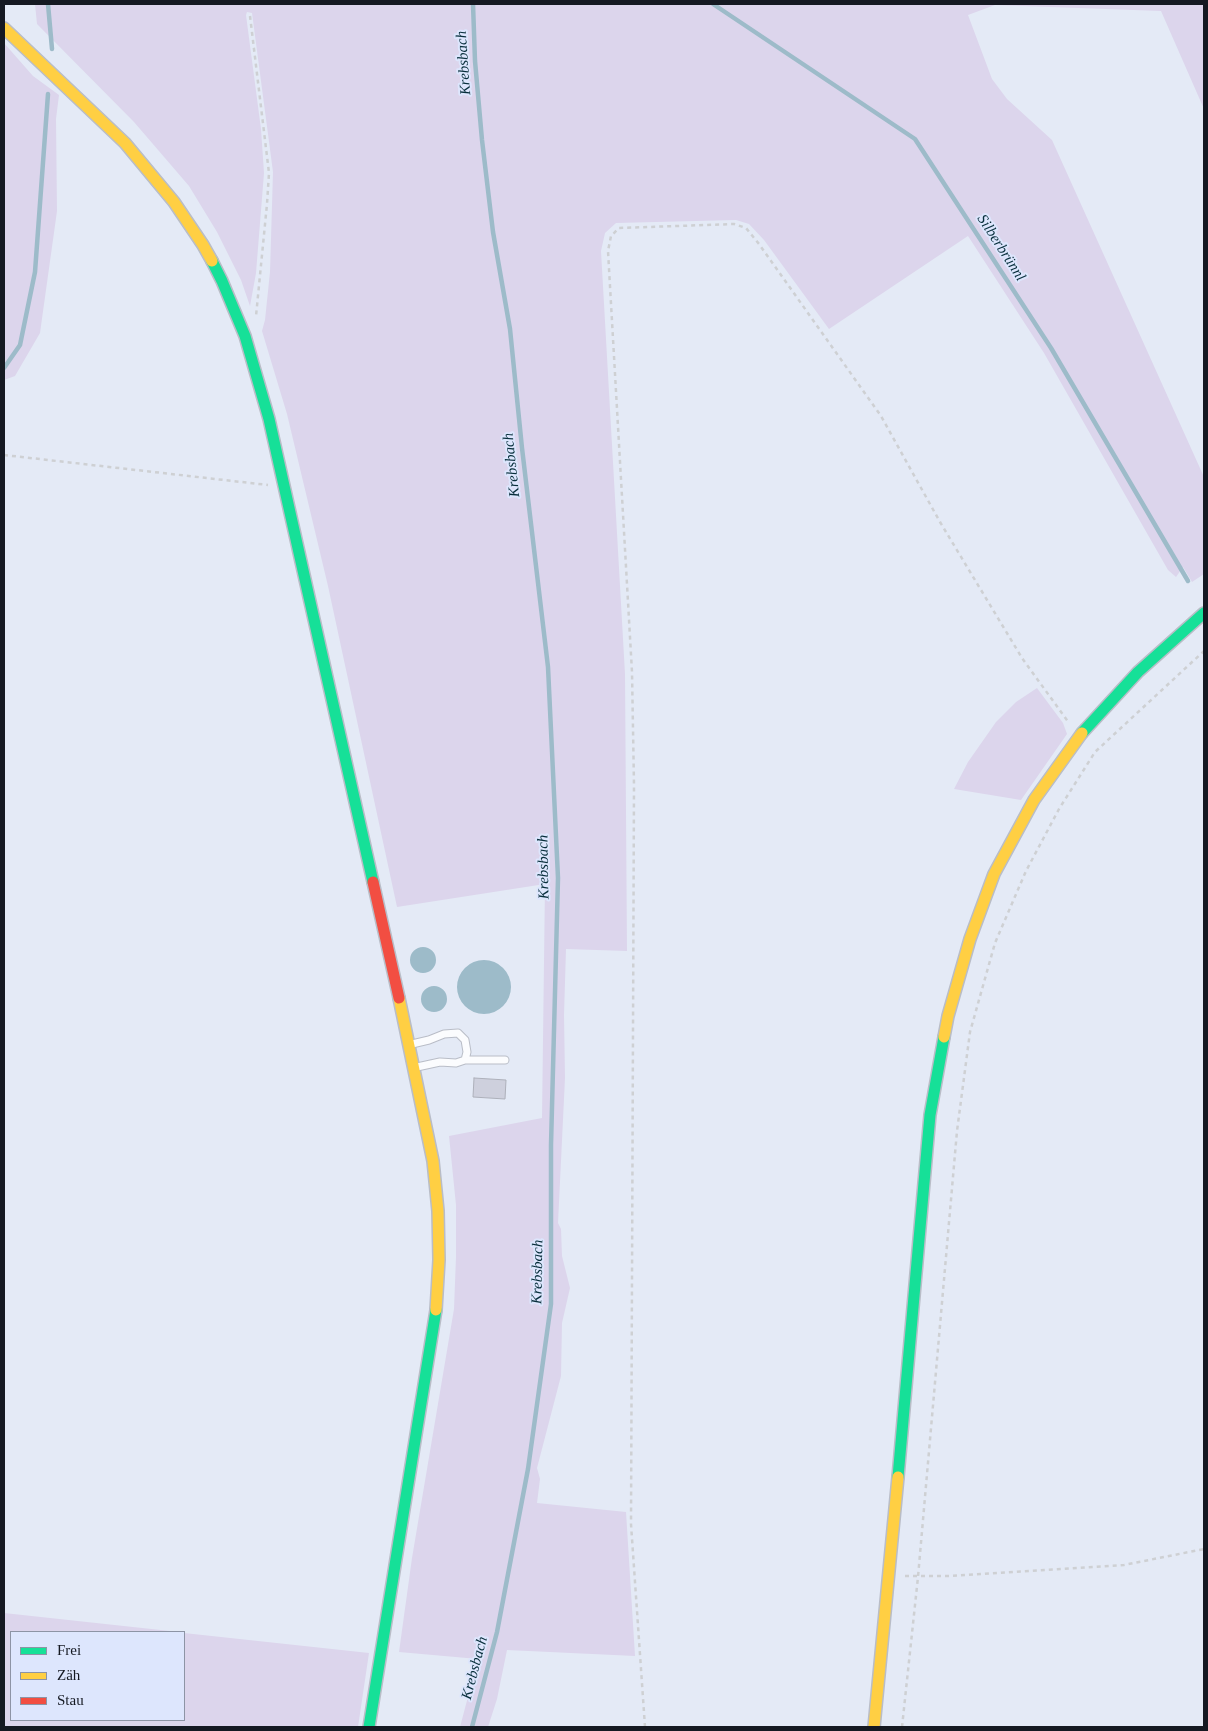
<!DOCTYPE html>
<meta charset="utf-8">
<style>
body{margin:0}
#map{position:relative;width:1208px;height:1731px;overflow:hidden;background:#e4eaf6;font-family:Georgia,serif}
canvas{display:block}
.frame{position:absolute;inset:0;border:5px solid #151922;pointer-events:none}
.legend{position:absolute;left:10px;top:1631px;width:175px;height:90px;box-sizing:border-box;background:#dde6fd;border:1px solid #8d94a5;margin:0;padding:6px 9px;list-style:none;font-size:15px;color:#151922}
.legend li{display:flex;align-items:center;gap:10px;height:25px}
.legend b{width:25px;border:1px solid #8d94a5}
</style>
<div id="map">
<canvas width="1208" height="1731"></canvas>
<div class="frame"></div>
<ul class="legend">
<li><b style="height:6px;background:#16e098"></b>Frei</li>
<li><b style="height:6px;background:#ffcf43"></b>Zäh</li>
<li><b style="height:6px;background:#f24e42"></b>Stau</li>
</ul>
</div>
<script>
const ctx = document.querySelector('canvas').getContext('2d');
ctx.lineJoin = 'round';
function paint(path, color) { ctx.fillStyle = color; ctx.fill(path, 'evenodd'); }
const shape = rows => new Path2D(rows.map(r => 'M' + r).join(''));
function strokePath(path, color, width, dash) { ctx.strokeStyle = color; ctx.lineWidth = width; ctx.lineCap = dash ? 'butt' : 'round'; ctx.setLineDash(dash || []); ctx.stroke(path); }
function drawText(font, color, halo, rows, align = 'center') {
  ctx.font = font + ' Georgia,serif'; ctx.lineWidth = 4; ctx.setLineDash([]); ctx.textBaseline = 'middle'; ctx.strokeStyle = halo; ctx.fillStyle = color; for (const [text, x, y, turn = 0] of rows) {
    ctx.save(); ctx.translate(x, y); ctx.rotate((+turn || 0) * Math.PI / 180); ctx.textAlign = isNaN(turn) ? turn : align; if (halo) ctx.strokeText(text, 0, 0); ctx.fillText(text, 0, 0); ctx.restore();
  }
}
const green = shape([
 [35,4,1204,4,1204,109,1161,11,995,5,968,15,992,79,1007,99,1052,140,1204,477,1204,574,1192,582,1183,567,1176,577,1168,570,1044,353,968,236,829,329,764,240,749,224,736,220,616,223,605,233,601,251,625,674,627,951,566,949,564,1015,565,1078,558,1223,561,1229,562,1256,570,1288,562,1323,561,1376,537,1468,540,1479,537,1503,626,1512,635,1656,507,1650,497,1699,488,1727,460,1727,478,1659,399,1652,412,1558,454,1309,456,1257,456,1205,449,1136,542,1118,545,884,397,907,328,586,287,414,262,331,265,320,270,272,273,172,252,13,247,12,246,15,261,129,264,173,256,273,250,306,241,280,217,232,189,186,134,122,37,24],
 [4,43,33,76,59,95,56,119,57,211,40,333,15,376,4,380],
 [1037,688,1063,723,1067,734,1021,800,954,789,968,762,996,722,1016,702],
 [4,1613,179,1632,11,1632,11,1720,184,1720,184,1633,369,1653,358,1727,4,1727]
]);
const water = shape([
 '410 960a13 13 0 1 1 26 0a13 13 0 1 1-26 0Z',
 '457 987a27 27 0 1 1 54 0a27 27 0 1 1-54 0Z',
 '421 999a13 13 0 1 1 26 0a13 13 0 1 1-26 0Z'
]);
const stream = shape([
 [48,4,52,49],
 [713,4,915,139,1051,348,1188,581],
 [4,368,20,345,35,272,48,94],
 [472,1727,497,1632,528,1469,551,1304,551,1145,558,878,548,667,522,448,510,329,493,232,482,140,475,61,473,4]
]);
const building = shape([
 [474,1078,506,1080,505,1099,473,1097,474,1078]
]);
const path = shape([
 [250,16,269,173,267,204,256,316],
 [4,455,268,485],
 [905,1576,949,1576,1124,1565,1204,1549],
 [645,1727,631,1524,634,785,632,672,608,251,611,236,619,228,734,224,746,228,759,244,881,416,940,522,1022,658,1069,723],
 [902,1727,918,1577,957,1131,970,1032,995,943,1026,871,1059,809,1095,752,1204,651]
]);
const lane = shape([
 [412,1044,429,1040,444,1034,458,1033,465,1040,467,1052,465,1060,456,1063,440,1062,417,1067],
 [465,1060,505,1060]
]);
const fast = shape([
 [212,261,222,281,245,336,269,419,373,882],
 [1082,733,1138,672,1204,613],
 [898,1477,930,1115,944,1037],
 [369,1727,436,1310]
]);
const slow = shape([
 [4,28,125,143,174,202,203,245,212,261],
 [399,998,433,1161,438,1211,439,1260,436,1310],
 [944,1037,948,1016,970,939,994,874,1034,800,1082,733],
 [874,1727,898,1477]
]);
const jam = shape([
 [373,882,399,998]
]);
const waterNames = [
 ["Krebsbach",464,63,-94],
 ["Silberbrünnl",1001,248,57],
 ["Krebsbach",512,465,-96],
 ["Krebsbach",544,867,-91],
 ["Krebsbach",538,1272,-89],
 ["Krebsbach",475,1668,-75]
];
paint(green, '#dcd5ec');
paint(water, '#9dbbc9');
strokePath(stream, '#9dbbc9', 4.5);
paint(building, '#ced0dd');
strokePath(building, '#adb0ba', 1);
strokePath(lane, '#b9bdc7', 9);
strokePath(fast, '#b9bdc7', 14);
strokePath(slow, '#b9bdc7', 14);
strokePath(jam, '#b9bdc7', 14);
strokePath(path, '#ced0d3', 2.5, [4, 4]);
strokePath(lane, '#fbfcfe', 7);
strokePath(fast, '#16e098', 11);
strokePath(slow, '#ffcf43', 11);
strokePath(jam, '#f24e42', 11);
drawText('italic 15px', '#072e3b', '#dde6fd', waterNames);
</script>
